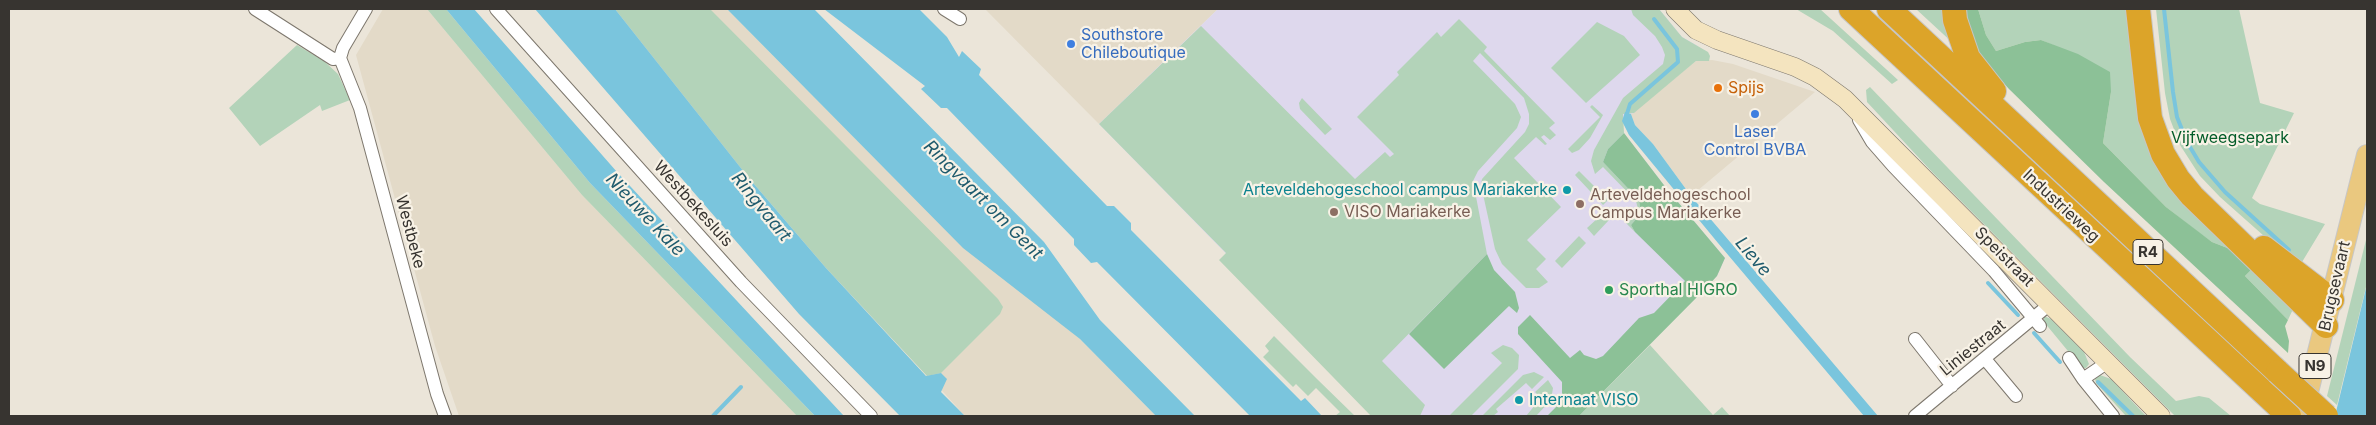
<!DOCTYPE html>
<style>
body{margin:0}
#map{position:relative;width:2376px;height:425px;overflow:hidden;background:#ebe5d9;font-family:Inter,sans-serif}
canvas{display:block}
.frame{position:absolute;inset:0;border:10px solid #373430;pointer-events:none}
</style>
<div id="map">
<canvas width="2376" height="425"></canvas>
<div class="frame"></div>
</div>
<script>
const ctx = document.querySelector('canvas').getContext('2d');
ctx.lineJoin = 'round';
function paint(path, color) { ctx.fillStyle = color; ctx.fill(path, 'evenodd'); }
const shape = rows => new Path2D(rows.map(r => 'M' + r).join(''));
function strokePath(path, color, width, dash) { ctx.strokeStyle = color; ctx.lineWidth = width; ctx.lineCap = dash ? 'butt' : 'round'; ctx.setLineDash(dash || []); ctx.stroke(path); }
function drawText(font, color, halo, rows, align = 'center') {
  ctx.font = font + ' Inter,sans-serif'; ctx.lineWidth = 4.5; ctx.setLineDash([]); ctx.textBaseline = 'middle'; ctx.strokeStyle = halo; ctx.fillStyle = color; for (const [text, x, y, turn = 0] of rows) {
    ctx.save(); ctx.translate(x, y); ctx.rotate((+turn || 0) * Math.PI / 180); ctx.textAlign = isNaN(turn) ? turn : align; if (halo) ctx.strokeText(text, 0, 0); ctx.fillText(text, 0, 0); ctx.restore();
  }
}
const built = shape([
 [383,9,427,9,582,195,797,416,459,416,435,346,356,55],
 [615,9,727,9,902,186,1080,339,1156,416,965,416,748,177],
 [985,9,1218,9,1099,124],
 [1712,60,1733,64,1815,92,1691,196,1653,144,1635,125,1631,114,1696,61]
]);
const education = shape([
 [1218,9,1659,9,1682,37,1698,46,1634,113,1631,114,1628,112,1622,121,1624,133,1667,189,1725,258,1717,276,1579,416,1385,416,1099,124]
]);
const green = shape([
 [427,9,446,9,590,183,815,416,797,416,582,195],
 [615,9,710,9,998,299,1003,307,1000,314,941,373,927,376,826,268,748,177],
 [1631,9,1659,9,1682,37,1708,52,1710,56,1709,61,1696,61,1634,113,1623,114,1624,133,1608,149,1603,162,1639,200,1640,207,1637,218,1631,225,1635,232,1624,221,1628,213,1638,209,1636,201,1603,167,1595,174,1591,161,1594,150,1623,98,1663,64,1665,55,1662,47,1655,36,1633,15],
 [1796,9,1820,9,1898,80,1892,84,1833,31],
 [1916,9,1947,9,1955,45],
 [1978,9,2129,9,2137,93,2235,251,2212,242,2198,232,2166,207,2103,143,2111,92,2053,45,2041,40,2025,42,1996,51,1986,35],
 [2156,9,2239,9,2260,103,2294,113,2252,198,2260,204,2325,224,2299,267,2220,197,2200,176,2180,145,2170,119,2165,93],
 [1459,19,1487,47,1484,51,1555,123,1549,128,1556,135,1550,140,1544,135,1541,137,1547,144,1545,145,1536,137,1514,158,1561,207,1527,240,1546,259,1536,269,1548,282,1539,288,1526,288,1502,264,1495,249,1481,185,1482,179,1525,132,1529,124,1529,114,1524,98,1480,53,1473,61,1515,104,1521,117,1517,128,1478,171,1473,181,1487,254,1382,361,1425,405,1420,416,1371,416,1219,260,1226,253,1099,124,1201,26,1355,179,1385,152,1390,157,1394,154,1357,117,1399,75,1397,72,1437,32,1441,37],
 [1597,22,1624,36,1640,55,1586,103,1551,68],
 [297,45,324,61,338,74,350,100,322,111,320,105,260,146,229,108],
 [1870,87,2130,357,2176,401,2199,396,2209,398,2231,416,2175,416,1933,173,1867,102,1866,90],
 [1302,98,1332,129,1325,135,1300,109,1299,103],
 [1592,105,1603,115,1590,138,1579,150,1572,153,1568,149,1600,117,1590,107],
 [1579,171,1608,200,1603,205,1575,175],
 [1610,207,1609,220,1594,236,1587,228],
 [1579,236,1586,243,1562,268,1555,261],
 [2367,236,2367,283,2337,405,2327,396],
 [2253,268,2293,309,2288,320,2245,276],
 [2044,316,2051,319,2084,352,2089,364,2086,368,2082,368,2044,322],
 [1274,336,1317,379,1355,416,1335,416,1340,412,1316,388,1308,396,1296,384,1293,387,1263,357,1269,351,1265,346],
 [1503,345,1512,348,1519,355,1518,369,1471,416,1449,416,1502,363,1491,353],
 [1650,345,1713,415,1722,407,1730,416,1579,416],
 [1534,372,1544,377,1532,389,1526,383,1496,409,1498,412,1493,416,1482,416,1523,375],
 [2100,375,2111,379,2146,416,2126,416,2096,383,2095,379],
 [1548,380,1553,388,1551,400,1536,416,1526,416,1541,398,1535,392]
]);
const forest = shape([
 [1964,9,1978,9,1986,35,1996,51,2025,42,2041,40,2078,54,2110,72,2111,92,2103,143,2166,207,2212,242,2235,251,2253,268,2245,276,2288,320,2285,326,2289,341,2288,353,2104,182,2009,89,1983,60,1974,46],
 [1624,133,1667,189,1725,258,1717,276,1707,287,1579,416,1547,416,1562,401,1562,382,1518,334,1518,327,1530,315,1570,358,1580,350,1584,355,1596,359,1603,356,1639,318,1654,313,1685,281,1635,232,1631,225,1637,218,1640,207,1639,200,1603,162,1608,149],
 [1487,254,1494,270,1515,292,1519,308,1517,313,1509,306,1444,369,1409,334]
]);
const water = shape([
 [446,9,474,9,617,172,844,416,815,416,590,183],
 [535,9,615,9,748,177,826,268,926,376,941,373,947,379,941,392,965,416,900,416,799,314],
 [727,9,814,9,1044,242,1100,320,1195,416,1156,416,1080,339,963,248],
 [824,9,919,9,947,37,959,57,962,51,981,69,979,75,1107,206,1114,206,1131,223,1131,230,1301,401,1305,398,1322,416,1250,416,1097,262,1091,263,1074,245,1074,239,947,108,941,108,921,89,925,86],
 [1625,112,1631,114,1635,125,1653,144,1691,196,1878,416,1864,416,1718,243,1629,135,1622,121],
 [2367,284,2367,416,2335,416]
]);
const stream = shape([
 [2164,9,2173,92,2177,117,2187,142,2199,162,2225,192,2289,250],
 [1626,117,1630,104,1678,62,1677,49,1654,19],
 [1988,283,2018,315],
 [2034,333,2060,362],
 [2098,382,2133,416],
 [713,416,741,387]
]);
const street = shape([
 [255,9,333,59,340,58],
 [366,9,343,48,340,58,360,108,437,394,445,416],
 [496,9,741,282,871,416],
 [944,9,960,19],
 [1859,120,1872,142,1893,166,1994,271,2040,326],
 [1915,339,1952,386],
 [2069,358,2083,379,2113,416],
 [1985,359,2016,396],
 [2083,379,2108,362],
 [1915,416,2050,304]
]);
const secondary = shape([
 [1675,9,1696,30,1717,40,1795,67,1815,77,1845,99,2161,416]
]);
const primary = shape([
 [2302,416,2367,155]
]);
const highway = shape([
 [1851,9,2289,416],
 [1889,9,2278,372],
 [1954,9,1955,20,1968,58,1994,91],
 [2138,9,2150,118,2163,154,2178,179,2192,196,2326,326],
 [2264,248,2332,300]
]);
const highwayBridge = shape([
 [2278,372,2326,416]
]);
const markers = [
 [1071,44,5,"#3f7fe0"],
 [1718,88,5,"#e8710a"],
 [1755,114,5,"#3f7fe0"],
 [1567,190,5,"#0f9aa8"],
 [1580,204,5,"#8d6e63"],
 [1334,212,5,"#8d6e63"],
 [1609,290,5,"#2e9e5b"],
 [1519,400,5,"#0f9aa8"]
];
const shields = [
 [2148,252,30],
 [2315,366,32]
];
const shieldNames = [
 ["R4",2148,252],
 ["N9",2315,366]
];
const shopNames = [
 ["Southstore",1081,35],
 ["Chileboutique",1081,53],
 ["Laser",1755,132,"center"],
 ["Control BVBA",1755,150,"center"]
];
const foodNames = [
 ["Spijs",1728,88]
];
const parkNames = [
 ["Vijfweegsepark",2230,138]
];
const cultureNames = [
 ["Arteveldehogeschool campus Mariakerke",1557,190],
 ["Internaat VISO",1529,400,"left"]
];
const educationNames = [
 ["Arteveldehogeschool",1590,195],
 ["Campus Mariakerke",1590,213],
 ["VISO Mariakerke",1344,212]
];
const streetNames = [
 ["Westbekesluis",693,204,48],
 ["Industrieweg",2061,206,43],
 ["Westbeke",410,232,75],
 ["Speistraat",2004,257,45],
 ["Brugsevaart",2335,286,-77],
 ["Liniestraat",1973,348,-39]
];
const leisureNames = [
 ["Sporthal HIGRO",1619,290]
];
const waterNames = [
 ["Ringvaart om Gent",983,200,45],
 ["Ringvaart",761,207,51],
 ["Nieuwe Kale",645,215,47],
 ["Lieve",1753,257,50]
];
paint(built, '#e3dac8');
paint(education, '#ded8ed');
paint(green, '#b3d3b9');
paint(forest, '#8cc197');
paint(water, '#7ac5dd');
strokePath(stream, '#7ac5dd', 4);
strokePath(street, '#7d776d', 14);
strokePath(secondary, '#7d776d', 19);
strokePath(primary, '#c7c6c5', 22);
strokePath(highway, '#c7c6c5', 26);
strokePath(street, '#fff', 12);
strokePath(secondary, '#f4e4bf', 18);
strokePath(primary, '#eac87f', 20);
strokePath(highway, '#dca429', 24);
strokePath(highwayBridge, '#c7c6c5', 26, []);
strokePath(highwayBridge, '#dca429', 24);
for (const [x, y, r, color] of markers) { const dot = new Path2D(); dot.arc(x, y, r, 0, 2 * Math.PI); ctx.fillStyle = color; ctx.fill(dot); strokePath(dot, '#f8f2e6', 2); }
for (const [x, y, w] of shields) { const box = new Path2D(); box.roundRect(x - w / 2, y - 12.5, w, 25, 4); ctx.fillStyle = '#f8f2e6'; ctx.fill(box); strokePath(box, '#373430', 1); }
drawText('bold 15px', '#373430', null, shieldNames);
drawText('16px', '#366cbe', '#f8f2e6', shopNames, 'left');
drawText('16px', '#c56008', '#f8f2e6', foodNames, 'left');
drawText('16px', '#035c29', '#f8f2e6', parkNames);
drawText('16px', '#0d838f', '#f8f2e6', cultureNames, 'right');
drawText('16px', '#785e54', '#f8f2e6', educationNames, 'left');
drawText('16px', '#373430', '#f8f2e6', streetNames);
drawText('16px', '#27864d', '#f8f2e6', leisureNames, 'left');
drawText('italic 18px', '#1f5b6d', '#f8f2e6', waterNames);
</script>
